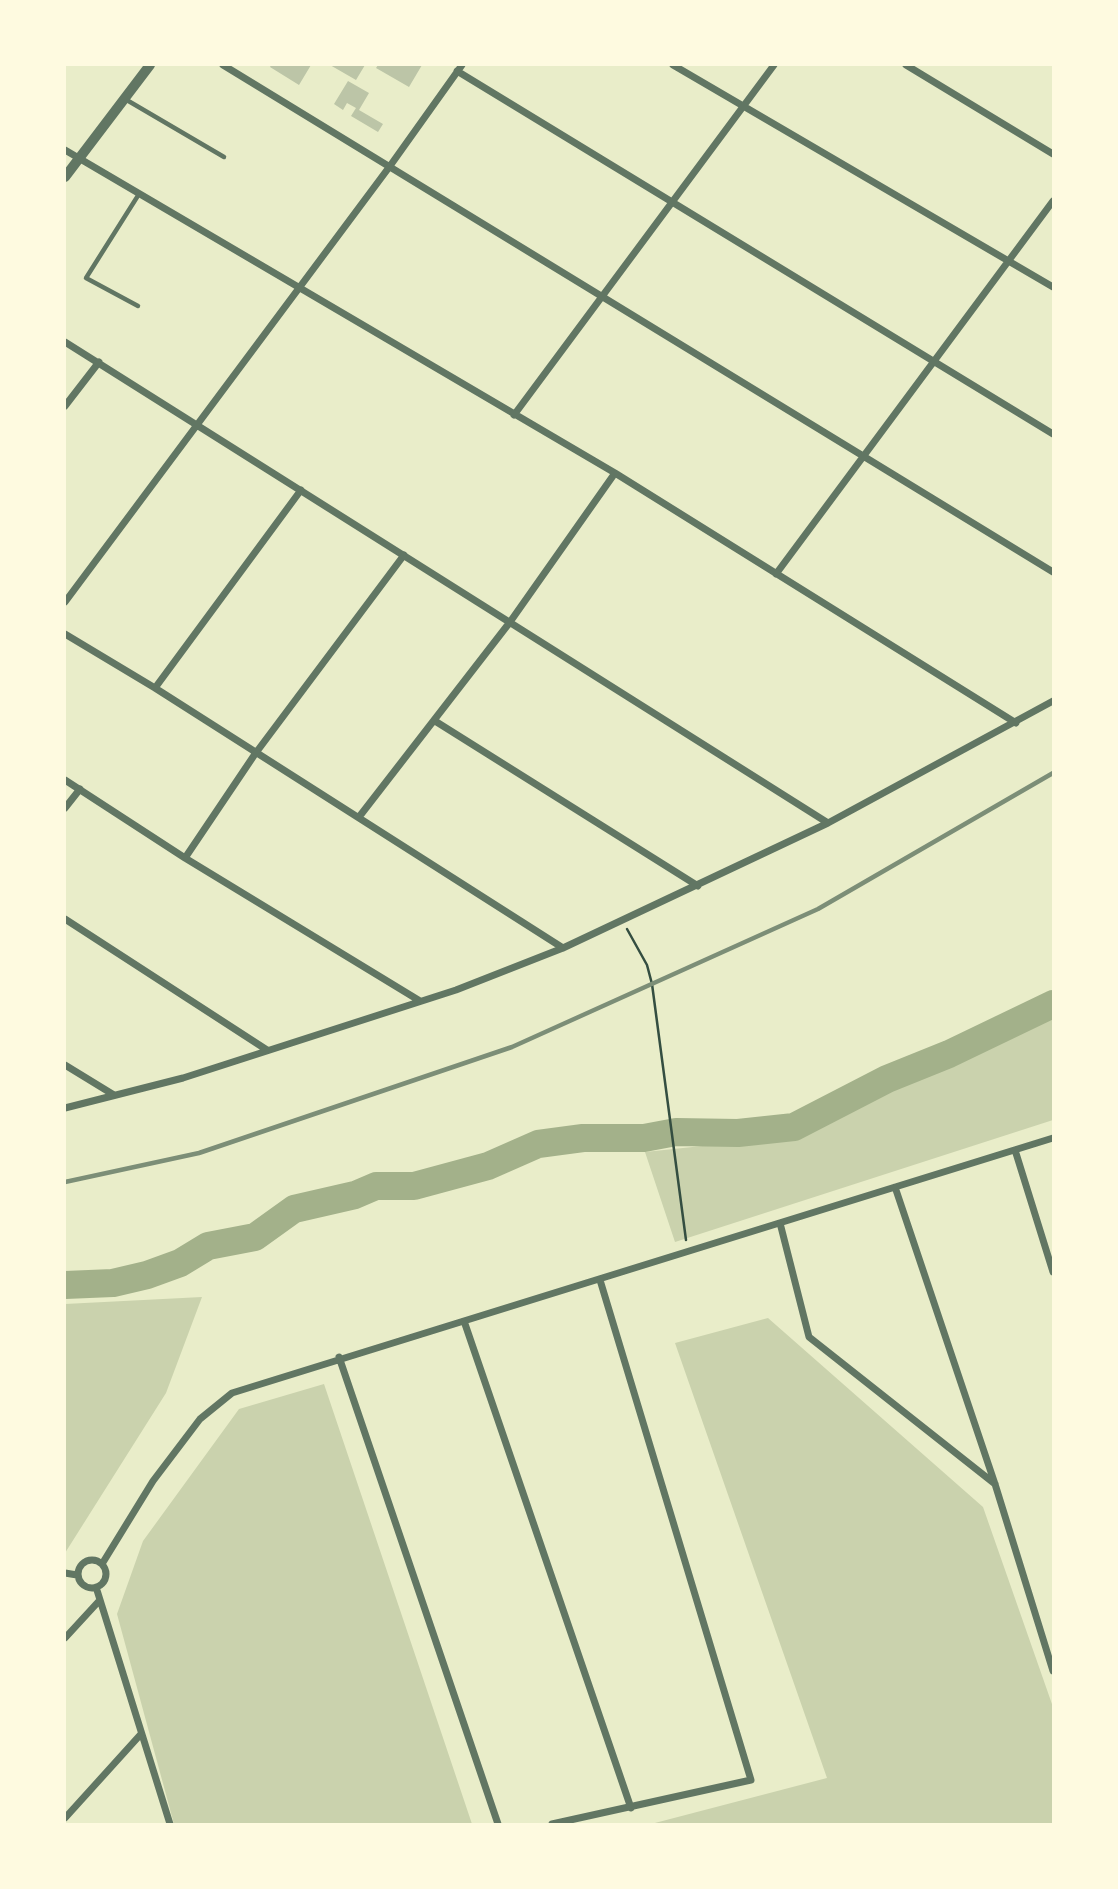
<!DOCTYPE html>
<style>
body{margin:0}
#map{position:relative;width:1118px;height:1889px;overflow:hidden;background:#e9edc9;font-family:"DejaVu Sans",sans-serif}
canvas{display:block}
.frame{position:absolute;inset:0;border:66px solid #fefae0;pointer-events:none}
</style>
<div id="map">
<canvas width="1118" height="1889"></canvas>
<div class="frame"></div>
</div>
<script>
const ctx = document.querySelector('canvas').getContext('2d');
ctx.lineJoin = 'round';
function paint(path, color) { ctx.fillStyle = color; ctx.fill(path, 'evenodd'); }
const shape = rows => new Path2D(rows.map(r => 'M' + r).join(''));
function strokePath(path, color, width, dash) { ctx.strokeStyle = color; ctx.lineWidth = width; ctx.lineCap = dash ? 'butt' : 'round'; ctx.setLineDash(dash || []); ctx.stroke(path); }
const green = shape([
 [1053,1015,1053,1120,675,1242,645,1152,797,1136,899,1084],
 [202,1297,166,1393,65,1553,65,1304],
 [768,1318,983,1507,1053,1707,1053,1824,651,1824,827,1778,675,1343],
 [324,1384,472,1824,174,1824,117,1614,143,1541,239,1409]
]);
const river = shape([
 [65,1285,113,1283,147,1275,180,1263,208,1246,255,1237,294,1209,355,1195,376,1186,414,1186,488,1166,538,1144,583,1138,644,1138,676,1132,738,1133,794,1127,887,1079,949,1054,1053,1004]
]);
const building = shape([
 [271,65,311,65,299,85,270,67],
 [330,65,365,65,356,80],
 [378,65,422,65,409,87,376,68],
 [348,81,369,93,359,110,383,124,378,132,351,116,356,108,347,103,343,110,334,104]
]);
const path = shape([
 [627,929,647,965,652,984,686,1240]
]);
const service = shape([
 [125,99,224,157],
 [138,306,86,278,139,194]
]);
const minor = shape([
 [223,65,1053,572],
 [673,65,1053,287],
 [906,65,1053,154],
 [457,71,1053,434],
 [65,150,615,473,1016,723],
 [65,342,828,823],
 [65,406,99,362],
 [514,415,774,65],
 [776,574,1053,201],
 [65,602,390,166,462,65],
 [65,634,155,688,563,948],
 [155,688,301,490],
 [435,721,698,886],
 [65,780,185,858,420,1001],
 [65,808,80,789],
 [359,817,510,622,615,473],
 [185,858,255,754,404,555],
 [65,919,267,1050],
 [65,1065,114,1095],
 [65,1108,183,1078,456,990,563,948,828,823,1053,701],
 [1015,1150,1053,1272],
 [895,1187,995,1484,1053,1671],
 [780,1223,809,1337,995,1484],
 [464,1321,631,1808],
 [339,1357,498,1824],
 '78 1574a14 14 0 1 1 28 0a14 14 0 1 1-28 0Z',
 [102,1564,153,1481,200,1419,232,1393,1053,1138],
 [65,1573,77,1575],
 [96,1587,170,1824],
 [65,1638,99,1601],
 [65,1818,141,1734],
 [552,1824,751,1780,600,1280]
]);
const tertiary = shape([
 [65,177,150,65]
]);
const rail = shape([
 [65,1182,199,1153,512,1047,818,909,1053,773]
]);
paint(green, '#cad2ad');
strokePath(river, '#a3b18a', 28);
paint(building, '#bcc5a7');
strokePath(path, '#344e41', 2.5);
strokePath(service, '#617663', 4.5);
strokePath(minor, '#617663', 7);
strokePath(tertiary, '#617663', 10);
strokePath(rail, '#7c8e77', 4.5);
</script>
